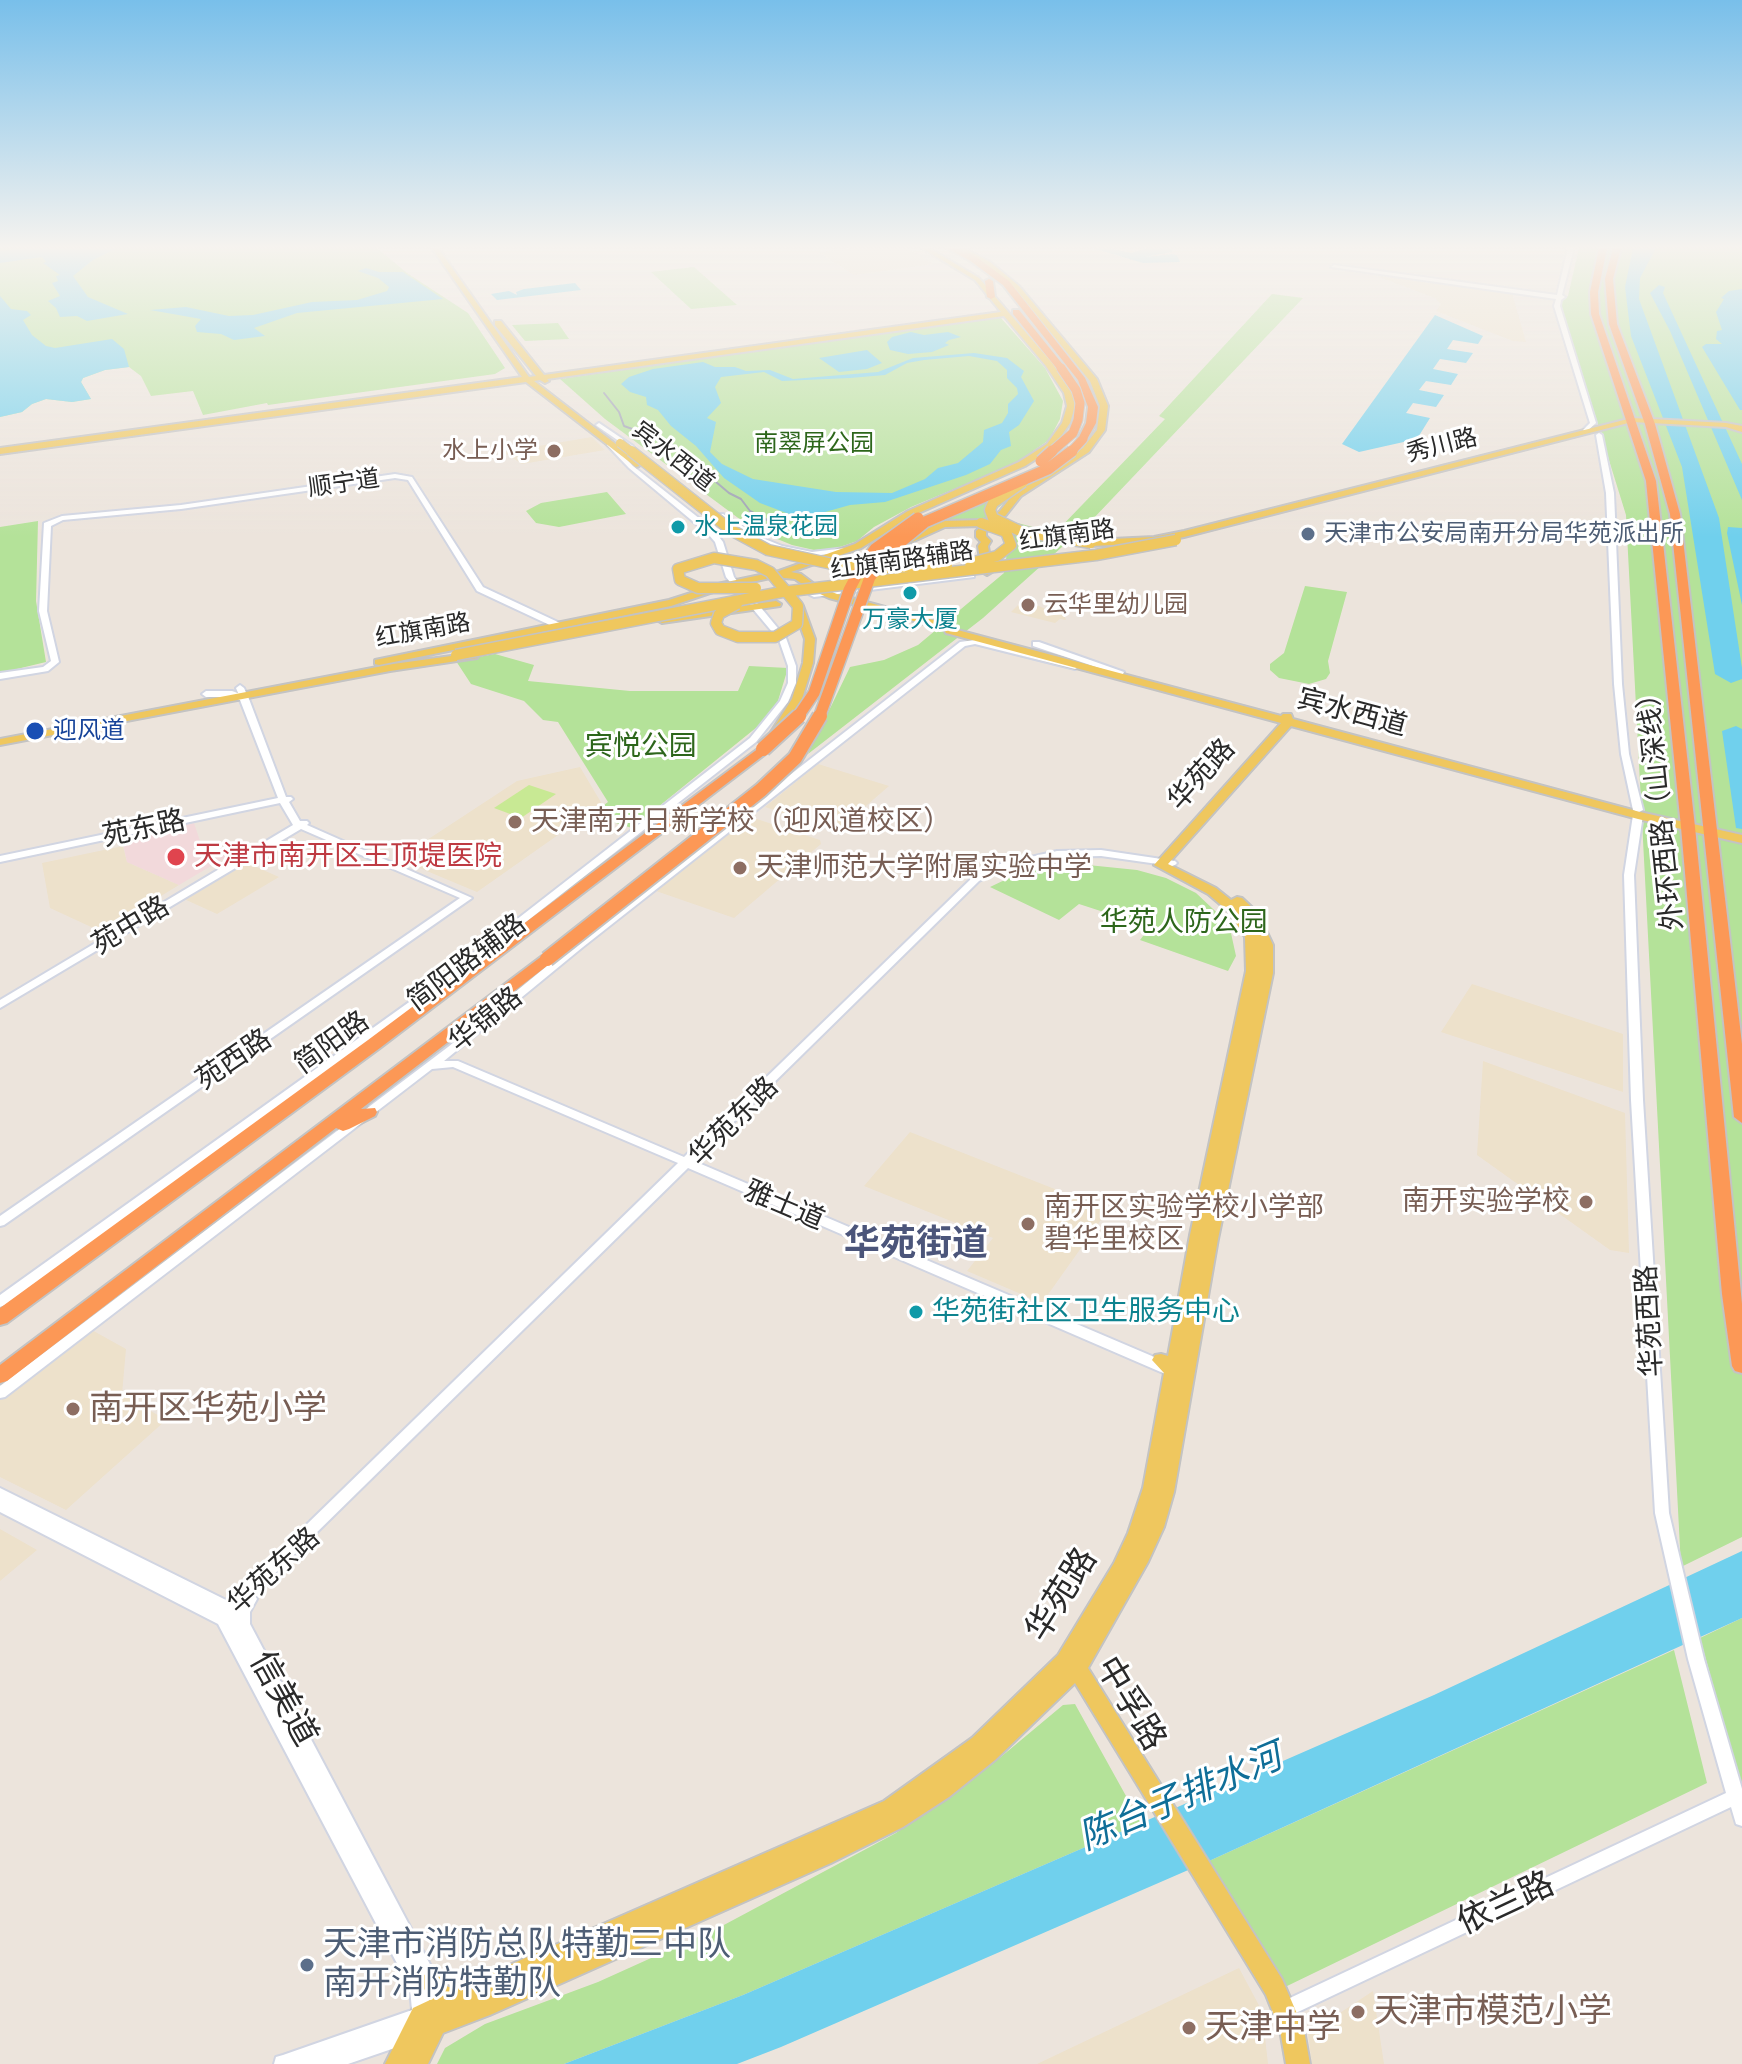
<!DOCTYPE html>
<meta charset="utf-8">
<style>
body{margin:0}
canvas{display:block;background:#ece4dc}
</style>
<canvas width="1742" height="2064"></canvas>
<script>
const ctx = document.querySelector('canvas').getContext('2d');
ctx.lineJoin = 'round';
function paint(path, color) { ctx.fillStyle = color; ctx.fill(path, 'evenodd'); }
const shape = rows => new Path2D(rows.map(r => 'M' + r).join(''));
function strokePath(path, color, width, dash) { ctx.strokeStyle = color; ctx.lineWidth = width; ctx.lineCap = dash ? 'butt' : 'round'; ctx.setLineDash(dash || []); ctx.stroke(path); }
function drawText(font, color, halo, rows, align = 'center') {
  ctx.font = font + ' "Noto Sans","Noto Sans SC",sans-serif'; ctx.lineWidth = 6; ctx.setLineDash([]); ctx.textBaseline = 'middle'; ctx.strokeStyle = halo; ctx.fillStyle = color; for (const [text, x, y, turn = 0] of rows) {
    ctx.save(); ctx.translate(x, y); ctx.rotate((+turn || 0) * Math.PI / 180); ctx.textAlign = isNaN(turn) ? turn : align; if (halo) ctx.strokeText(text, 0, 0); ctx.fillText(text, 0, 0); ctx.restore();
  }
}
const education = shape([
 [852,248,907,248,933,264,854,275,819,252],
 [1377,276,1512,293,1526,342,1513,341,1436,311,1441,304,1435,298],
 [592,437,605,450,522,464,503,452],
 [1024,599,1054,613,1063,612,1066,620,1060,619,1055,623,1011,612],
 [818,764,889,786,837,831,765,807],
 [580,767,602,804,477,892,398,859,517,781],
 [754,818,820,840,821,844,734,918,656,891,746,819],
 [123,846,127,862,179,885,102,932,50,908,42,863],
 [245,862,279,877,217,914,184,899],
 [1472,984,1623,1034,1623,1092,1441,1032],
 [1483,1061,1625,1113,1629,1253,1610,1250,1477,1155],
 [910,1132,1108,1210,1042,1303,967,1271,993,1238,864,1186],
 [90,1329,126,1349,122,1394,166,1420,66,1510,0,1477,0,1398],
 [0,1529,37,1550,0,1581],
 [1239,1968,1262,2011,1268,2064,1037,2064],
 [1373,1991,1384,2064,1312,2064,1308,2034]
]);
const medical = shape([
 [194,823,203,850,219,846,233,853,179,885,127,862,122,839]
]);
const green = shape([
 [0,248,377,248,407,273,468,313,505,368,495,374,268,405,267,403,203,415,193,391,151,396,141,376,129,367,105,370,83,378,81,382,91,399,72,402,46,399,32,404,22,412,0,417],
 [1579,248,1742,248,1742,1537,1681,1567,1626,515,1561,305,1561,301,1568,296],
 [694,267,737,305,691,309,651,272],
 [1272,294,1303,298,1092,520,983,618,808,754,850,667,884,660,918,645,1004,573,1008,546,1002,534,988,525,960,523,923,530,963,508,997,496,1006,502,988,515,1055,533,1165,419,1159,416],
 [993,317,1001,318,1045,368,1063,401,1060,419,1049,440,1014,464,911,507,874,527,857,541,837,548,814,550,792,545,753,529,605,419,560,379],
 [558,323,569,339,525,341,512,325],
 [607,492,626,514,559,527,536,523,526,511,541,503],
 [38,521,36,601,46,662,0,673,0,527],
 [1305,586,1347,592,1328,661,1330,673,1326,679,1309,684,1279,678,1270,670,1270,664,1284,653],
 [495,654,534,665,528,681,630,691,738,691,749,666,788,668,777,704,762,723,632,828,590,815,608,802,558,722,543,720,524,701,471,684,456,661],
 [1078,864,1137,870,1166,878,1196,893,1229,924,1236,956,1228,971,1140,940,1150,927,1079,904,1059,920,990,887,1013,876,1043,868],
 [1742,1618,1742,1790,1700,1638],
 [1674,1650,1707,1783,1285,1987,1209,1861],
 [1075,1704,1141,1823,743,1995,564,2064,437,2064,445,2048,485,2024,598,1982,722,1926,896,1833,990,1766,1063,1705]
]);
const pitch = shape([
 [529,785,556,794,521,818,494,808]
]);
const water = shape([
 [29,248,117,248,93,260,73,276,88,297,128,314,87,321,77,316,60,317,56,308,48,301,60,296,52,283,58,281,56,276,60,275,43,263,46,262,42,257,0,263,0,251],
 [1092,248,1109,248,1131,253,1147,248,1173,248,1172,252,1145,257,1172,254,1177,255,1180,262,1143,263],
 [1633,248,1656,248,1640,278,1639,299,1719,518,1742,668,1742,679,1731,683,1715,674,1682,467,1631,336,1625,287],
 [366,268,379,272,403,272,443,299,297,313,254,328,265,336,234,340,221,334,197,332,195,326,201,319,150,310,186,307,229,316,253,315,312,302,357,300,387,291,389,287,378,278,358,271],
 [575,283,581,290,497,300,491,294,509,291,517,295,516,292,524,289],
 [1659,285,1665,287,1663,293,1742,464,1742,500,1670,331,1650,293],
 [1742,289,1742,410,1740,410,1702,347,1706,344,1722,344,1716,339,1717,331,1722,330,1716,312,1724,299,1721,298,1729,291],
 [0,296,11,309,27,311,31,315,23,320,32,335,46,346,55,348,112,339,124,349,129,367,105,370,83,378,81,382,91,399,72,402,46,399,32,404,22,412,0,417],
 [1435,315,1483,336,1478,344,1453,340,1447,349,1473,353,1466,363,1440,359,1433,369,1458,374,1451,385,1426,381,1419,390,1444,395,1436,407,1413,403,1406,413,1430,418,1417,439,1359,452,1342,444],
 [911,332,924,335,948,332,961,337,949,340,945,343,949,345,932,352,908,354,890,350,887,342,892,337],
 [867,350,882,363,867,369,839,372,819,358],
 [974,353,1007,358,1024,371,1021,377,1034,401,1019,425,1009,432,1011,446,1001,450,990,464,966,475,885,502,850,505,818,514,789,514,760,503,724,478,696,446,671,426,658,410,647,405,646,397,630,392,621,384,629,377,653,369,703,362,715,367,735,367,746,371,770,370,793,379,878,372,913,358],
 [969,356,997,361,1007,370,1007,378,1017,388,1018,394,1008,404,1008,413,1002,423,984,430,983,442,958,463,938,468,925,479,892,493,836,492,753,479,722,464,710,452,716,422,707,418,721,403,715,387,721,377,764,372,782,381,850,378,885,375,907,363,924,360],
 [1728,527,1742,528,1742,605,1727,533],
 [1736,726,1742,729,1742,829,1736,828,1722,731],
 [1742,1551,1742,1618,1209,1861,781,2047,737,2064,564,2064,743,1995,1141,1823,1434,1695]
]);
const majorTunnel = shape([
 [940,625,954,628]
]);
const minor = shape([
 [1568,248,1574,248,1562,295,1565,297,1561,300,1560,306,1596,423,1586,432,1583,430,1590,423,1554,306,1556,299,1331,267,1334,265,1557,295,1568,248],
 [599,423,633,446,633,448,629,448,597,426,596,425,599,423],
 [1599,433,1602,435,1614,493,1622,684,1629,754,1643,810,1639,812,1643,815,1634,875,1643,1100,1669,1513,1704,1659,1742,1789,1742,1826,1736,1824,1731,1807,1281,2020,1275,2017,1272,2011,1275,2005,1726,1793,1688,1659,1655,1513,1631,1100,1624,875,1633,815,1637,812,1633,810,1621,754,1614,684,1606,493,1596,435,1599,433],
 [607,443,611,443,633,466,714,530,723,542,734,577,744,589,743,591,737,591,726,577,715,542,708,534,629,468,607,445,607,443],
 [395,474,412,477,483,587,560,623,560,627,554,627,477,591,408,480,395,478,181,509,63,520,51,526,47,611,59,662,48,671,0,679,0,673,43,667,51,661,39,611,44,523,62,516,181,505,395,474],
 [717,514,723,514,760,537,782,546,812,552,846,548,850,550,846,552,812,556,777,550,754,541,717,518,717,514],
 [971,573,974,573,974,577,814,597,810,595,814,593,971,573],
 [747,598,753,598,786,638,796,666,796,683,788,702,756,742,434,994,5,1305,0,1307,0,1295,426,990,750,738,780,701,788,683,788,666,779,640,747,602,747,598],
 [975,640,1078,665,1079,667,1075,669,975,644,965,646,583,947,444,1061,458,1061,684,1157,973,877,1000,864,1057,851,1101,850,1175,861,1177,863,1175,865,1172,866,1101,856,1057,857,1006,868,979,881,694,1161,1173,1365,1175,1369,1173,1373,1168,1374,1163,1373,688,1168,254,1594,257,1599,250,1612,250,1624,442,1987,439,1993,433,1996,429,1994,430,2016,427,2022,417,2026,420,2033,418,2040,348,2064,274,2064,276,2057,283,2055,412,2010,410,1988,218,1624,0,1512,0,1488,228,1601,678,1163,453,1067,432,1069,5,1397,0,1398,0,1386,448,1047,575,943,960,642,975,640],
 [1033,642,1039,642,1124,672,1123,674,1117,674,1033,646,1033,642],
 [240,685,244,688,249,699,286,797,291,797,293,799,289,802,300,821,307,821,309,823,307,825,472,898,4,1225,0,1226,0,1216,460,898,301,829,0,1008,0,1000,293,825,280,803,0,862,0,856,278,798,240,700,231,697,206,697,202,694,206,691,232,691,238,693,236,688,240,685]
]);
const major = shape([
 [432,248,438,248,529,377,536,376,495,325,495,321,501,321,544,375,1001,312,975,280,922,248,929,248,979,278,1052,363,1072,393,1075,406,1070,423,1053,448,1025,466,914,515,861,548,791,572,801,574,817,586,837,594,944,623,944,627,936,627,829,598,811,590,795,579,775,577,728,587,671,606,379,665,375,664,375,660,669,600,722,583,779,571,855,544,908,511,1019,462,1047,444,1062,423,1067,406,1064,393,1046,366,1004,316,547,379,549,381,545,383,540,380,534,381,639,462,639,466,636,467,526,382,0,454,0,448,522,377,432,248],
 [957,248,964,248,990,262,1019,286,1097,379,1108,406,1105,430,1089,452,1021,496,1006,515,986,532,986,536,991,541,988,546,992,572,987,575,982,572,978,546,981,542,976,537,976,531,982,526,945,527,903,546,895,544,943,521,981,520,985,523,1000,511,1015,492,1083,448,1097,430,1100,406,1090,381,1015,288,986,264,957,248],
 [1632,418,1726,423,1742,426,1742,432,1726,427,1632,422,1184,537,1154,543,1091,546,1086,543,1091,540,1154,537,1184,531,1632,418],
 [776,601,781,604,780,606,662,623,657,620,662,617,776,601],
 [798,603,803,606,815,639,813,663,802,699,781,734,777,735,771,732,792,699,803,663,805,639,793,606,798,603],
 [950,628,1281,716,1283,714,1291,714,1293,719,1640,812,1742,835,1742,843,1638,819,1291,726,1168,864,1216,888,1231,900,1237,897,1242,898,1258,913,1273,945,1273,973,1218,1239,1174,1492,1164,1527,1148,1562,1088,1668,1282,1979,1304,2030,1310,2064,1286,2064,1280,2030,1266,1995,1075,1683,995,1760,949,1797,903,1827,831,1863,490,2015,443,2033,428,2064,385,2064,413,2008,430,2000,421,1983,424,1975,432,1972,440,1975,448,1987,457,1988,884,1801,972,1738,1058,1655,1114,1563,1128,1533,1143,1488,1164,1373,1152,1360,1155,1355,1161,1354,1168,1356,1190,1235,1246,971,1245,937,1228,911,1208,894,1154,865,1281,723,946,633,945,631,950,628],
 [473,653,478,656,477,658,390,671,0,745,0,739,393,664,473,653]
]);
const highway = shape([
 [946,248,956,248,975,256,1009,281,1085,378,1098,407,1096,423,1086,441,1078,439,1086,423,1088,407,1078,380,1003,285,969,260,946,248],
 [1599,248,1607,248,1598,292,1599,314,1656,481,1695,827,1742,1304,1742,1373,1735,1371,1732,1366,1722,1294,1681,827,1646,481,1591,314,1590,292,1599,248],
 [1613,248,1621,248,1613,279,1617,324,1655,424,1680,514,1742,1044,1742,1123,1734,1117,1670,514,1645,424,1609,324,1605,279,1613,248],
 [989,279,993,281,995,297,991,299,987,297,985,281,989,279],
 [1013,310,1019,310,1064,366,1064,370,1058,370,1013,314,1013,310],
 [763,745,768,746,768,752,380,1048,7,1323,0,1325,0,1308,368,1040,763,745],
 [547,954,552,956,555,959,552,962,361,1109,375,1108,377,1112,375,1116,349,1129,343,1131,336,1128,7,1381,0,1383,0,1365,542,956,547,954]
]);
const rail = shape([
 [604,393,619,412,624,426,669,442,729,493,741,499,750,511,773,523]
]);
const majorBridgeFar1 = shape([
 [620,443,633,453]
]);
const majorBridge = shape([
 [631,451,731,530,768,550,837,565,889,568,947,565],
 [1023,482,993,503,990,510,993,518,1022,532,1091,543],
 [970,563,997,556,1011,545,1006,532,981,523],
 [737,604,719,614,716,623,720,630,738,637,775,637,797,624,798,606,770,572,756,565,714,558,678,569,680,580,698,588,756,588],
 [456,655,782,592,1096,555,1176,540]
]);
const highwayBridgeFar2 = shape([
 [1050,453,1073,433,1078,420,1080,403,1076,390,1061,368],
 [1070,453,1083,439]
]);
const highwayBridgeFar1 = shape([
 [1041,461,1052,451],
 [797,718,814,693,849,590,860,569,875,549,918,518],
 [819,718,870,577,896,546,925,522,1048,469,1072,451]
]);
const highwayBridge = shape([
 [763,749,799,716],
 [547,959,761,790,795,758,820,716]
]);
const markers = [
 [554,451,8,"#8d6e63"],
 [678,527,8,"#0f9aa8"],
 [1308,534,8,"#5c6f8a"],
 [910,593,8,"#0f9aa8"],
 [1028,605,8,"#8d6e63"],
 [35,731,10,"#1a4fb4"],
 [515,822,8,"#8d6e63"],
 [176,857,10,"#e0444e"],
 [740,868,8,"#8d6e63"],
 [1586,1202,8,"#8d6e63"],
 [1028,1224,8,"#8d6e63"],
 [916,1312,8,"#0f9aa8"],
 [73,1409,8,"#8d6e63"],
 [307,1965,8,"#5c6f8a"],
 [1358,2012,8,"#8d6e63"],
 [1189,2028,8,"#8d6e63"]
];
const farParknames = [
 ["南翠屏公园",814,444]
];
const farStreetnames = [
 ["秀川路",1442,446,-14],
 ["宾水西道",673,457,38],
 ["顺宁道",344,484,-8],
 ["红旗南路",1067,536,-8],
 ["红旗南路辅路",902,561,-8],
 ["红旗南路",423,631,-10]
];
const farEducationnames = [
 ["水上小学",538,451],
 ["云华里幼儿园",1044,605,"left"]
];
const farCulturenames = [
 ["水上温泉花园",694,527],
 ["万豪大厦",910,620,"center"]
];
const farServicenames = [
 ["天津市公安局南开分局华苑派出所",1324,534]
];
const farTransitnames = [
 ["迎风道",53,731]
];
const streetNames = [
 ["宾水西道",1352,713,15],
 ["华苑路",1202,775,-48],
 ["外环西路（山深线）",1661,805,-96],
 ["苑东路",144,829,-12],
 ["苑中路",131,926,-31],
 ["简阳路辅路",467,963,-37],
 ["华锦路",486,1020,-39],
 ["简阳路",332,1043,-36],
 ["苑西路",234,1060,-34],
 ["华苑东路",734,1122,-45],
 ["雅士道",784,1206,23],
 ["华苑西路",1650,1321,-93],
 ["华苑东路",274,1571,-42]
];
const parkNames = [
 ["宾悦公园",641,747],
 ["华苑人防公园",1184,923]
];
const educationNames = [
 ["天津南开日新学校（迎风道校区）",531,822],
 ["天津师范大学附属实验中学",756,868],
 ["南开实验学校",1570,1202,"right"],
 ["南开区实验学校小学部",1044,1208],
 ["碧华里校区",1044,1240]
];
const healthNames = [
 ["天津市南开区王顶堤医院",194,857]
];
const cultureNames = [
 ["华苑街社区卫生服务中心",932,1312]
];
const nearEducationnames = [
 ["南开区华苑小学",89,1409],
 ["天津市模范小学",1374,2012],
 ["天津中学",1205,2028]
];
const nearStreetnames = [
 ["华苑路",1062,1595,-58],
 ["信美道",283,1699,61],
 ["中孚路",1130,1704,59],
 ["依兰路",1506,1904,-25]
];
const nearServicenames = [
 ["天津市消防总队特勤三中队",323,1945],
 ["南开消防特勤队",323,1984]
];
const districtNames = [
 ["华苑街道",916,1245]
];
const nearWaternames = [
 ["陈台子排水河",1181,1798,-23]
];
paint(education, '#ede1cb');
paint(medical, '#f2d9db');
paint(green, '#b4e299');
paint(pitch, '#c8e994');
paint(water, '#70d0ed');
strokePath(majorTunnel, '#c5bfb8', 10, [10, 5]);
strokePath(minor, '#d1d5e2', 4);
strokePath(major, '#c3c3c3', 4);
strokePath(highway, '#c3c3c3', 4);
paint(minor, '#fff');
paint(major, '#efc75e');
paint(highway, '#fc9856');
strokePath(rail, '#9ea2b4', 2);
strokePath(majorBridgeFar1, '#c3c3c3', 10, []);
strokePath(majorBridge, '#c3c3c3', 13, []);
strokePath(highwayBridgeFar2, '#c3c3c3', 11, []);
strokePath(highwayBridgeFar1, '#c3c3c3', 14, []);
strokePath(highwayBridge, '#c3c3c3', 18, []);
strokePath(majorBridgeFar1, '#efc75e', 8);
strokePath(majorBridge, '#efc75e', 10);
strokePath(highwayBridgeFar2, '#fc9856', 9);
strokePath(highwayBridgeFar1, '#fc9856', 11);
strokePath(highwayBridge, '#fc9856', 14);
const sky = ctx.createLinearGradient(0, 0, 0, 537);
sky.addColorStop(0, '#78bfea');
sky.addColorStop(0.46, '#f6f3ef');
sky.addColorStop(1, '#f6f3ef00');
ctx.fillStyle = sky;
ctx.fillRect(0, 0, 1742, 537);
for (const [x, y, r, color] of markers) { const dot = new Path2D(); dot.arc(x, y, r, 0, 2 * Math.PI); ctx.fillStyle = color; ctx.fill(dot); strokePath(dot, '#fff', 3); }
drawText('24px', '#2d661b', '#fff', farParknames);
drawText('24px', '#2a2a2a', '#fff', farStreetnames);
drawText('24px', '#785e54', '#fff', farEducationnames, 'right');
drawText('24px', '#0d838f', '#fff', farCulturenames, 'left');
drawText('24px', '#4e5e75', '#fff', farServicenames, 'left');
drawText('24px', '#164399', '#fff', farTransitnames, 'left');
drawText('28px', '#2a2a2a', '#fff', streetNames);
drawText('28px', '#2d661b', '#fff', parkNames);
drawText('28px', '#785e54', '#fff', educationNames, 'left');
drawText('28px', '#be3a42', '#fff', healthNames, 'left');
drawText('28px', '#0d838f', '#fff', cultureNames, 'left');
drawText('34px', '#785e54', '#fff', nearEducationnames, 'left');
drawText('34px', '#2a2a2a', '#fff', nearStreetnames);
drawText('34px', '#4e5e75', '#fff', nearServicenames, 'left');
drawText('bold 36px', '#4b557a', '#fff', districtNames);
drawText('italic 36px', '#0f6e98', '#fff', nearWaternames);
</script>
